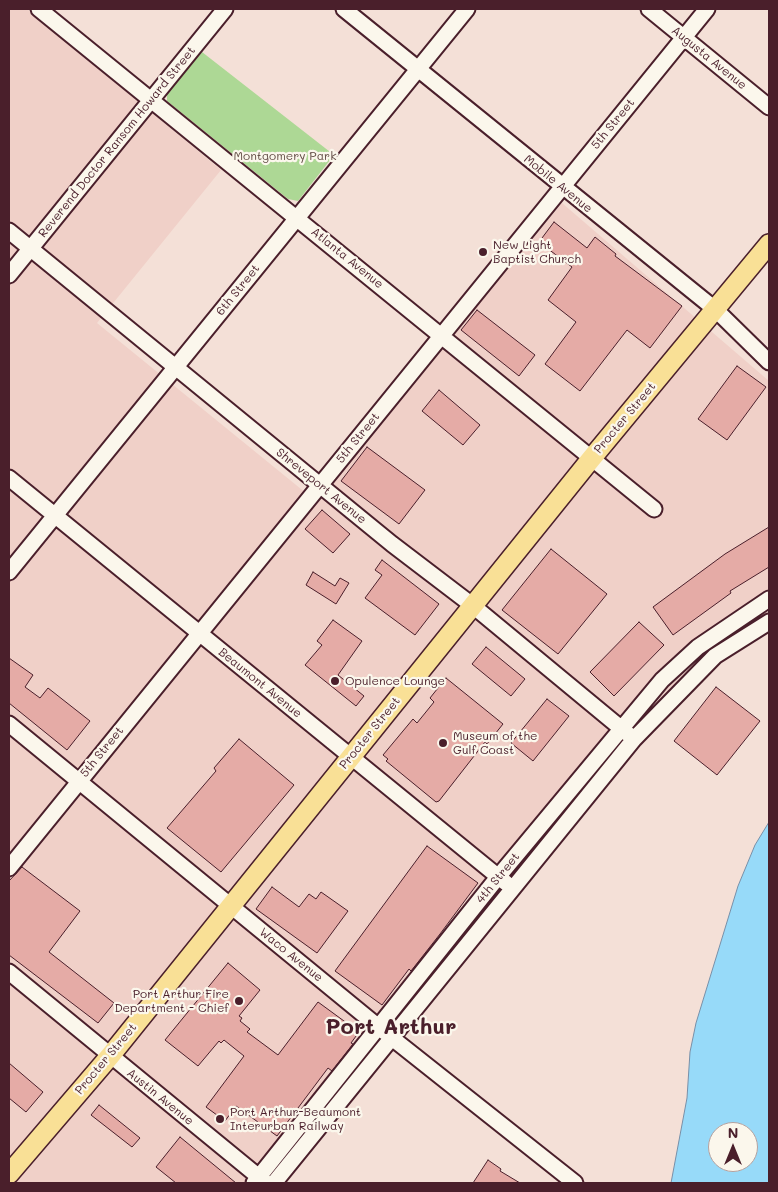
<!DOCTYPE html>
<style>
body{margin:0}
#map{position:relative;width:778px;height:1192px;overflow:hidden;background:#f4e0d7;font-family:Mali,sans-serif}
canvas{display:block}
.frame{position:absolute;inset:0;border:10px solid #4a1f2b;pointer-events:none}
.north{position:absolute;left:708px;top:1122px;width:50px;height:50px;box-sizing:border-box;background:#fbf7ec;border:1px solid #b4a19f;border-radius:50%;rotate:0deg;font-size:14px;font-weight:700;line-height:20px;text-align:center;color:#4a1f2b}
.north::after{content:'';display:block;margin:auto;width:18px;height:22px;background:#4a1f2b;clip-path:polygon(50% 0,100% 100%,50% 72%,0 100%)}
</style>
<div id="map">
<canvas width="778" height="1192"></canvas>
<div class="frame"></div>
<div class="north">N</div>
</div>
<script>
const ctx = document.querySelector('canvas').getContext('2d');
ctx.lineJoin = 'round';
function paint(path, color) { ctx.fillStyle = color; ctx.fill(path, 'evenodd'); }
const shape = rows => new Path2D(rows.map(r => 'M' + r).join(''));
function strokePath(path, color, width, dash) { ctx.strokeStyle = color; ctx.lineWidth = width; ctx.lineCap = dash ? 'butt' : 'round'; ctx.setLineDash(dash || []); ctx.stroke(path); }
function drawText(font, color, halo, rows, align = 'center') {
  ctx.font = font + ' Mali,sans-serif'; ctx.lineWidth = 4.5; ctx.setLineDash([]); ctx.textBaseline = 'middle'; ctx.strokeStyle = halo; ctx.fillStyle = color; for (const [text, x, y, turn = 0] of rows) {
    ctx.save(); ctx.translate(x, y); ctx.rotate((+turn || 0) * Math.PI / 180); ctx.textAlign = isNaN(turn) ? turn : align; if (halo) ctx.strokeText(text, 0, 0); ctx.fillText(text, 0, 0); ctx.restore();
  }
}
const built = shape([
 [9,9,27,9,221,170,97,323,317,502,562,203,769,381,769,610,681,695,285,1183,9,1183]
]);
const green = shape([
 [202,52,334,155,298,201,288,199,167,101,167,94]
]);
const water = shape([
 [769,822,769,1183,671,1183,687,1098,690,1052,696,1023,738,886,755,845,769,822],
 [718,1132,748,1132,748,1162,718,1162,718,1132]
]);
const building = shape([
 [554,222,587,248,595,237,616,254,615,256,682,306,650,348,627,330,580,391,545,364,576,322,548,300,572,267,539,242,554,222],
 [477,310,535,355,519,376,461,330,477,310],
 [737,366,766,387,727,440,698,419,737,366],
 [439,390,480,425,463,445,422,411,439,390],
 [367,447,425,490,399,524,341,481,367,447],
 [322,510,350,534,333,553,305,529,322,510],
 [769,527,769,567,730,591,731,593,673,635,653,607,725,554,769,527],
 [551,549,607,594,558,654,502,610,551,549],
 [382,560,439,604,415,635,365,598,382,575,375,570,382,560],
 [313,572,335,586,340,578,349,583,336,604,306,585,313,572],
 [333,620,362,641,338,675,364,696,356,706,305,665,322,645,317,641,333,620],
 [639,622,664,645,614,696,590,672,639,622],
 [486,647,525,679,511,696,472,664,486,647],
 [9,658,33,675,25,687,40,698,48,688,90,721,67,750,9,703,9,658],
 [446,678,503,724,487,744,485,742,439,801,436,802,386,761,388,759,383,755,413,719,417,723,434,702,430,698,446,678],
 [716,687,760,721,717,775,674,741,716,687],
 [547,699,569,716,533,761,511,743,547,699],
 [239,739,294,785,221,872,167,828,216,771,214,768,239,739],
 [427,846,478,883,440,934,411,971,409,969,382,1005,335,971,427,846],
 [22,867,80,911,49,952,114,1003,98,1023,9,955,9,881,22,867],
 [272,887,299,907,309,894,316,899,321,892,348,911,317,953,256,909,272,887],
 [228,963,260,990,239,1016,242,1018,240,1021,250,1029,247,1032,278,1055,318,1002,359,1032,351,1043,353,1044,332,1071,328,1068,277,1136,236,1106,225,1121,206,1107,244,1056,224,1040,221,1043,219,1041,198,1066,165,1040,228,963],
 [9,1063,43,1092,26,1112,9,1098,9,1063],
 [99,1105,140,1138,132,1147,91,1115,99,1105],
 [180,1137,236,1183,176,1183,156,1167,180,1137],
 [488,1160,501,1169,500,1171,520,1183,473,1183,488,1160]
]);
const minor = shape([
 [39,9,654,509],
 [344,9,716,310,769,362],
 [649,9,769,107],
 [9,231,392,544,472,605,634,739],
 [9,275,225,9],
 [9,478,506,883],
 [9,572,467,9],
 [9,724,392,1038,575,1183],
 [9,868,707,9],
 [9,972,265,1182],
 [254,1183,498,877,662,680,698,647,769,599],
 [274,1183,634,739,715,656,769,622]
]);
const major = shape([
 [9,1174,110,1056,591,459,769,244]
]);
const markers = [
 [483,252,5,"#4a1f2b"],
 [335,681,5,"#4a1f2b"],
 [443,743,5,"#4a1f2b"],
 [239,1001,5,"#4a1f2b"],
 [220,1119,5,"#4a1f2b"]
];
const streetNames = [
 ["Augusta Avenue",709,58,39],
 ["5th Street",613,124,-51],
 ["Reverend Doctor Ransom Howard Street",117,142,-51],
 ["Mobile Avenue",558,184,39],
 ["Atlanta Avenue",347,258,39],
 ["6th Street",238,290,-51],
 ["Procter Street",625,418,-50],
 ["5th Street",358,438,-51],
 ["Shreveport Avenue",321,486,39],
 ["Beaumont Avenue",260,683,39],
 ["Procter Street",370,733,-51],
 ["5th Street",102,752,-51],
 ["4th Street",498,878,-51],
 ["Waco Avenue",291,955,39],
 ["Procter Street",106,1059,-50],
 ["Austin Avenue",160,1097,39]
];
const parkNames = [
 ["Montgomery Park",285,156]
];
const poiNames = [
 ["New Light",493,245],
 ["Baptist Church",493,259],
 ["Opulence Lounge",345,681],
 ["Museum of the",453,736],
 ["Gulf Coast",453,750],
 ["Port Arthur Fire",229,994,"right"],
 ["Department - Chief",229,1008,"right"],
 ["Port Arthur-Beaumont",230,1112],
 ["Interurban Railway",230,1126]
];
const townNames = [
 ["Port Arthur",391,1027]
];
paint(built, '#f0d0c8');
paint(green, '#add895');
paint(water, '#97daf9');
strokePath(water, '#788fa7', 1);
paint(building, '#e5aba6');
strokePath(building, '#4a1f2b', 1);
strokePath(minor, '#4a1f2b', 19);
strokePath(major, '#4a1f2b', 22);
strokePath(minor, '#fbf7ec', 15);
strokePath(major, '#f9e096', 19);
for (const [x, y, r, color] of markers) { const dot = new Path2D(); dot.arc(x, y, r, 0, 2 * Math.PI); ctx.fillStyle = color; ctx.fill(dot); strokePath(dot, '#fbf7ec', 2); }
drawText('12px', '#4a1f2b', '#fbf7ec', streetNames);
drawText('12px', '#634d46', '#fbf7ec', parkNames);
drawText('12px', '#4a1f2b', '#fbf7ec', poiNames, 'left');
drawText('bold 22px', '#4a1f2b', '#fbf7ec', townNames);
</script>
